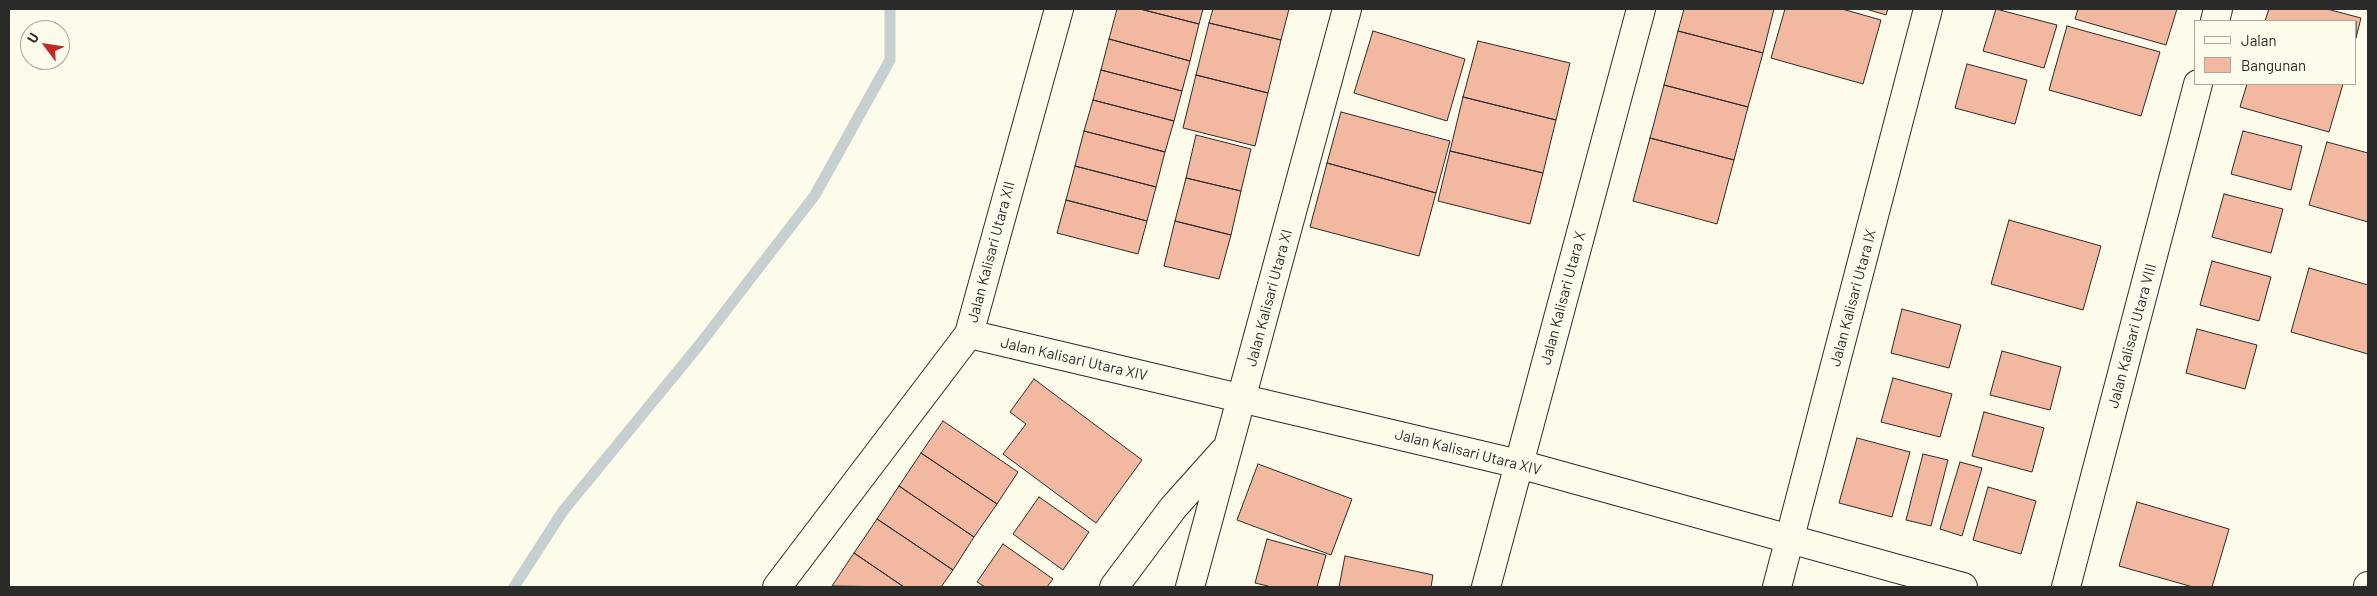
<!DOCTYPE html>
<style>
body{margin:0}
#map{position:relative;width:2377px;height:596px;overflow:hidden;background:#fdfbea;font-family:Barlow,sans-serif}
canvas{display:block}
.frame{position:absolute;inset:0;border:10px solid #2b2b2b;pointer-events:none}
.legend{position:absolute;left:2194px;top:20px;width:162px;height:65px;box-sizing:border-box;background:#fdfbea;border:1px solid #a9a89e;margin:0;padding:6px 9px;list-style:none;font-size:15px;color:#2b2b2b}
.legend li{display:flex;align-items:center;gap:10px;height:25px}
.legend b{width:25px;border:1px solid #a9a89e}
.north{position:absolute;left:20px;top:20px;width:50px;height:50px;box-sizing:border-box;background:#fdfbea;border:1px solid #a9a89e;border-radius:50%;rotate:301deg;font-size:14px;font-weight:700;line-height:20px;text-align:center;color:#2b2b2b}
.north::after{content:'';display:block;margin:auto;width:18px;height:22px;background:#c62828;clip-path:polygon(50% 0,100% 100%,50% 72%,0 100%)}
</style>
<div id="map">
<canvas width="2377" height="596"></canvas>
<div class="frame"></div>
<ul class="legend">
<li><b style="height:6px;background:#fdfbea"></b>Jalan</li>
<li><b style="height:14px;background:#f2b8a0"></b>Bangunan</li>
</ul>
<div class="north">U</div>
</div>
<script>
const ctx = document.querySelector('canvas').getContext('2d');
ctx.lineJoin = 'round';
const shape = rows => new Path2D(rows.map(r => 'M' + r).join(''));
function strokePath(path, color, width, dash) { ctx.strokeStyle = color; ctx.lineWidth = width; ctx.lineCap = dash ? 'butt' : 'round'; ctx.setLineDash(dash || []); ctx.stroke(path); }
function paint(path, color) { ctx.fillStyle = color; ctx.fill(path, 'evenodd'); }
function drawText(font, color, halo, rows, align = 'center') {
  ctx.font = font + ' Barlow,sans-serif'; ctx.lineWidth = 4; ctx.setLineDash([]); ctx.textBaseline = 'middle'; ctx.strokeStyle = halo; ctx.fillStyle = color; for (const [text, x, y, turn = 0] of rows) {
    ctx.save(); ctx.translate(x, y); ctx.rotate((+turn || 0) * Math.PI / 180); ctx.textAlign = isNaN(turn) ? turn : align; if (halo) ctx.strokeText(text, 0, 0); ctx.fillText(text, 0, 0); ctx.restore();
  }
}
const stream = shape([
 [514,587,563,511,700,344,815,195,890,60,890,9]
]);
const building = shape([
 [1117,9,1140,9,1199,24,1190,61,1109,39,1117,9],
 [1140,9,1203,9,1199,24,1140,9],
 [1213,9,1289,9,1281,40,1209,23,1213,9],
 [1684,9,1774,9,1763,53,1678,31,1684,9],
 [1785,9,1842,9,1881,20,1863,84,1771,58,1785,9],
 [1866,9,1888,9,1886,15,1866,9],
 [1996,9,2057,25,2044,68,1983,51,1996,9],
 [2078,9,2177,9,2166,45,2075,19,2078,9],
 [2269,9,2327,9,2361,18,2356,38,2356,21,2265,21,2269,9],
 [1209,23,1281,40,1268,93,1196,75,1209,23],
 [2067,26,2160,52,2141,116,2049,90,2067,26],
 [1373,31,1465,59,1447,121,1354,93,1373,31],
 [1678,31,1763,53,1748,107,1664,85,1678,31],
 [1109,39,1190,61,1182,91,1101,70,1109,39],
 [1478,41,1570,63,1556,120,1463,97,1478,41],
 [1967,64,2027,80,2015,124,1955,108,1967,64],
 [1101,70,1182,91,1174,121,1093,100,1101,70],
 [1196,75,1268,93,1255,146,1183,128,1196,75],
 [2247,84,2343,84,2329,132,2240,107,2247,84],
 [1664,85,1748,107,1734,160,1650,138,1664,85],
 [1463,97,1556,120,1543,173,1450,151,1463,97],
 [1093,100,1174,121,1165,152,1084,131,1093,100],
 [1341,112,1450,141,1436,193,1327,163,1341,112],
 [1084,131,1165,152,1156,187,1075,166,1084,131],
 [2243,131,2302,146,2291,190,2231,174,2243,131],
 [1196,135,1251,149,1241,191,1186,178,1196,135],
 [1650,138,1734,160,1717,224,1633,201,1650,138],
 [2327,142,2368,153,2368,222,2309,205,2327,142],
 [1450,151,1543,173,1530,224,1438,201,1450,151],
 [1327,163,1436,193,1419,256,1310,227,1327,163],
 [1075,166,1156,187,1147,221,1066,200,1075,166],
 [1186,178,1241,191,1231,235,1175,221,1186,178],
 [2224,194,2283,209,2271,253,2212,237,2224,194],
 [1066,200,1147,221,1138,254,1057,233,1066,200],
 [2009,220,2101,246,2083,310,1991,284,2009,220],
 [1175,221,1231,235,1219,279,1164,266,1175,221],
 [2212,261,2271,277,2259,321,2200,305,2212,261],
 [2309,268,2368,285,2368,354,2291,332,2309,268],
 [1902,309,1961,325,1949,368,1891,353,1902,309],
 [2197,329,2257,345,2245,389,2186,373,2197,329],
 [2002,351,2061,367,2050,410,1990,395,2002,351],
 [1893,378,1952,394,1940,437,1881,422,1893,378],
 [1034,379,1142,460,1096,523,1003,454,1026,424,1010,412,1034,379],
 [1984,412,2044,428,2032,472,1972,456,1984,412],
 [943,421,1018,472,997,504,921,453,943,421],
 [1857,438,1910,452,1892,517,1839,503,1857,438],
 [921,453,997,504,974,537,899,486,921,453],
 [1923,454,1948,460,1931,526,1906,520,1923,454],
 [1960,462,1982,468,1962,536,1940,529,1960,462],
 [1258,464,1352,499,1331,555,1237,520,1258,464],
 [899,486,974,537,953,570,877,519,899,486],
 [1988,487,2036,501,2021,554,1973,540,1988,487],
 [1039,497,1089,532,1063,570,1013,534,1039,497],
 [2137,502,2229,529,2212,587,2193,587,2119,566,2137,502],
 [877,519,953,570,941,587,904,587,854,553,877,519],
 [1267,539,1326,555,1317,587,1272,587,1255,583,1267,539],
 [1003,544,1053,579,1047,587,985,587,977,582,1003,544],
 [854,553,904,587,832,586,854,553],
 [1345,556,1433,575,1431,587,1339,587,1345,556]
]);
const minor = shape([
 [2215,21,2218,9],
 [969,334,1519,464,1963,587],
 [777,587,969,334,1059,9],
 [1114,587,1173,508,1223,452],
 [1190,587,1347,9],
 [1486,587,1641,9],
 [1777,587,1928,9],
 [2066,587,2198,84],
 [2368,587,2368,586]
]);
const streetNames = [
 ["Jalan Kalisari Utara XII",991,252,-75],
 ["Jalan Kalisari Utara XI",1269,298,-75],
 ["Jalan Kalisari Utara X",1563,298,-75],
 ["Jalan Kalisari Utara IX",1853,298,-75],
 ["Jalan Kalisari Utara VIII",2132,336,-75],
 ["Jalan Kalisari Utara XIV",1074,359,13],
 ["Jalan Kalisari Utara XIV",1468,452,14]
];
strokePath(stream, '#c7d0d0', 11);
paint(building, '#f2b8a0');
strokePath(building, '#2b2b2b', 1);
strokePath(minor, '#2b2b2b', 30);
strokePath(minor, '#fdfbea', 28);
drawText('15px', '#2b2b2b', '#fdfbea', streetNames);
</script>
